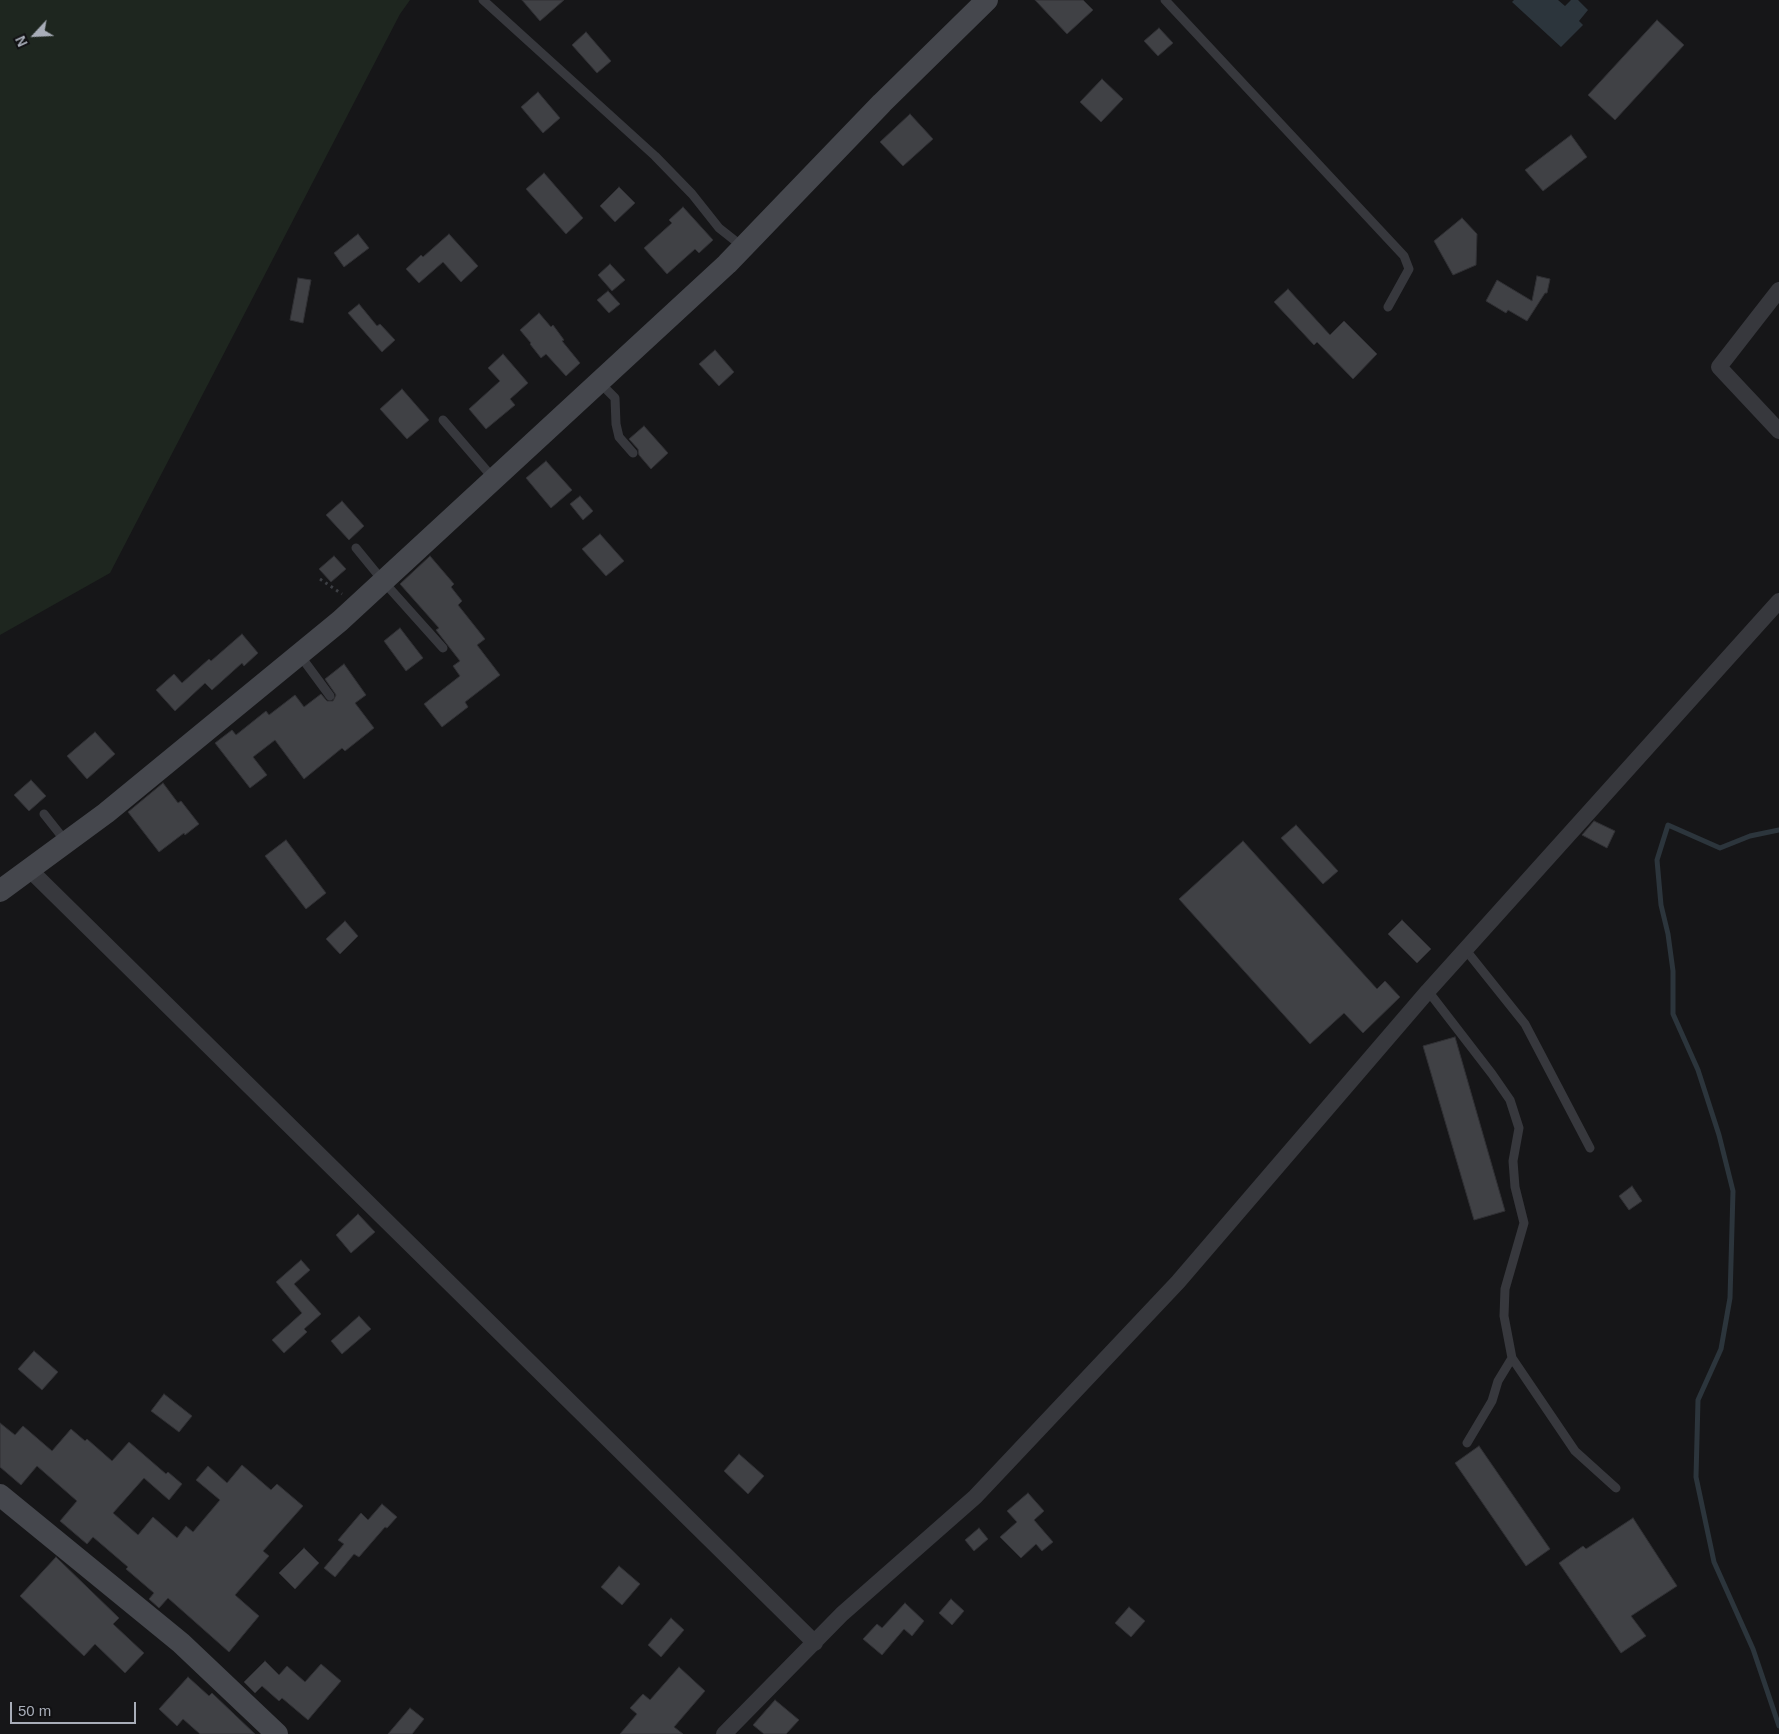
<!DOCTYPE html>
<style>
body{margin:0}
#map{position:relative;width:1779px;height:1734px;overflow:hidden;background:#161618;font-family:Arial,sans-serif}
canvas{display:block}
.north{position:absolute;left:10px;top:10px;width:50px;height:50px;-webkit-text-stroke:4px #111113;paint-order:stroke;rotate:245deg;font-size:14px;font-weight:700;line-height:20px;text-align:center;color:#a8adb8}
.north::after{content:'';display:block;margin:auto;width:18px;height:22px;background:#a8adb8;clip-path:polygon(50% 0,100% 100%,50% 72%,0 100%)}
.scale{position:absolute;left:10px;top:1702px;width:126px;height:22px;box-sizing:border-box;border:2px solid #a8adb8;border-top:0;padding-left:6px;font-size:15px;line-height:18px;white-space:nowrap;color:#a8adb8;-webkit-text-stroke:4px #111113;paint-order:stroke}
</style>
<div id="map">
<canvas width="1779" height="1734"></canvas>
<div class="north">N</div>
<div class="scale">50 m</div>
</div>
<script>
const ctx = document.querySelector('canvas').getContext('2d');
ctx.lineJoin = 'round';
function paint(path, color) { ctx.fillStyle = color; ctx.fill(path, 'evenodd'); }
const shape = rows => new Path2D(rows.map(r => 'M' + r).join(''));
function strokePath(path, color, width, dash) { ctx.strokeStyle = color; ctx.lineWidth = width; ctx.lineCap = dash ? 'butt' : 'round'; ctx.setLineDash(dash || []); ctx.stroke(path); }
const green = shape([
 [0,0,410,0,400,14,110,573,0,635]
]);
const water = shape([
 [1514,0,1558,0,1565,6,1571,0,1578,0,1588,10,1579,21,1583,25,1561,47,1512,2]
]);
const stream = shape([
 [1779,830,1750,836,1720,848,1668,825,1657,860,1661,905,1668,934,1673,971,1673,1014,1698,1070,1719,1135,1733,1191,1730,1298,1721,1349,1698,1400,1696,1477,1714,1562,1753,1649,1779,1726]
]);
const building = shape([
 [522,0,564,0,540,21,522,0],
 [1035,0,1083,0,1093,10,1067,34,1035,0],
 [1657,20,1684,45,1615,120,1588,95,1657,20],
 [1159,28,1173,43,1158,56,1144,41,1159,28],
 [586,32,611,61,597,73,572,45,586,32],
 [1102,79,1123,99,1101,122,1080,102,1102,79],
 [538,92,560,118,543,133,521,107,538,92],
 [910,114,933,139,903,166,880,142,910,114],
 [1571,135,1587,157,1543,191,1525,170,1571,135],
 [544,173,583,218,566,234,526,189,544,173],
 [619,187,635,203,615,222,600,206,619,187],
 [683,207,713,240,699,253,695,249,667,274,644,248,672,223,669,220,683,207],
 [1462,218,1477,234,1476,265,1453,275,1434,241,1462,218],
 [358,234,369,248,344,267,334,253,358,234],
 [449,234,478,266,461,282,443,262,419,283,406,269,421,255,423,257,449,234],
 [610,264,625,280,612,291,598,275,610,264],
 [1537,276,1550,279,1547,293,1545,293,1527,321,1508,310,1506,313,1486,301,1497,280,1532,301,1537,276],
 [298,278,311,280,303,323,290,320,298,278],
 [1288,289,1330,335,1344,321,1377,354,1353,379,1317,342,1314,345,1274,302,1288,289],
 [608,291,620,304,609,313,597,300,608,291],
 [359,304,377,326,380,324,395,340,382,352,348,313,359,304],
 [539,313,551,327,553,325,564,340,562,341,580,363,566,376,546,354,541,358,530,344,531,343,520,330,539,313],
 [715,350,734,372,719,386,699,364,715,350],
 [503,354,528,383,510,399,515,405,486,429,469,409,500,381,488,368,503,354],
 [402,389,429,420,407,439,380,409,402,389],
 [644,426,668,453,651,469,639,455,638,449,629,439,644,426],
 [546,461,572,490,551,508,526,478,546,461],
 [580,496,593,511,583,520,570,504,580,496],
 [342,501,364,526,349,540,326,515,342,501],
 [600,534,624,561,606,576,582,549,600,534],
 [334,556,346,569,331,582,319,569,334,556],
 [430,556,454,584,451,587,462,601,458,605,485,639,477,645,500,675,465,702,468,707,442,727,424,704,460,676,453,666,460,661,436,630,439,628,400,584,430,556],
 [400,628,423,658,406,671,384,641,400,628],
 [242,634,258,653,244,666,242,663,212,690,205,683,175,711,156,690,174,674,182,683,209,659,211,661,242,634],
 [344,664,366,695,355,703,374,728,345,751,342,748,304,779,275,740,253,757,267,775,250,788,215,743,232,730,236,735,266,711,269,715,295,695,304,707,321,694,327,701,333,701,336,695,325,679,344,664],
 [95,732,115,754,87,779,67,756,95,732],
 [31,780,46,796,29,811,14,795,31,780],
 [163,783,178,803,181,801,199,824,185,835,184,833,159,852,128,812,163,783],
 [1594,821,1615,831,1607,848,1582,835,1594,821],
 [1296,825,1338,871,1323,884,1281,838,1296,825],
 [286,840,326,893,306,909,265,856,286,840],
 [1243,841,1377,989,1385,981,1400,997,1363,1033,1344,1013,1310,1044,1179,899,1243,841],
 [1402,920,1431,949,1417,963,1388,934,1402,920],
 [345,921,358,936,340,954,326,939,345,921],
 [1455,1037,1505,1211,1474,1220,1423,1046,1455,1037],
 [1632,1186,1642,1201,1629,1210,1619,1196,1632,1186],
 [358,1214,375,1232,351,1253,336,1235,358,1214],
 [301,1260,310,1270,294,1284,321,1314,304,1329,307,1332,284,1353,272,1340,302,1313,276,1282,301,1260],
 [359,1316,371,1329,342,1354,331,1341,359,1316],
 [34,1351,58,1372,42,1390,18,1369,34,1351],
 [164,1394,192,1416,179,1432,151,1411,164,1394],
 [0,1423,15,1435,23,1426,52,1451,71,1429,85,1441,87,1439,112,1461,129,1442,166,1474,168,1472,182,1484,169,1500,144,1478,113,1513,138,1535,153,1517,177,1538,186,1526,193,1532,220,1500,196,1480,208,1466,227,1483,242,1465,271,1490,277,1484,303,1506,263,1551,269,1556,235,1595,259,1616,229,1652,168,1598,159,1608,149,1599,154,1593,126,1569,128,1567,93,1537,87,1544,60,1521,77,1501,37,1466,21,1485,0,1467,0,1423],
 [1479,1446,1550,1549,1526,1566,1455,1463,1479,1446],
 [739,1454,764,1476,748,1494,724,1471,739,1454],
 [1028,1493,1044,1511,1034,1520,1053,1542,1042,1551,1036,1544,1021,1558,1000,1537,1017,1522,1007,1511,1028,1493],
 [382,1504,397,1517,387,1528,385,1527,359,1557,354,1554,335,1577,324,1568,344,1544,338,1540,361,1513,368,1520,382,1504],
 [1633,1518,1677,1586,1631,1616,1646,1636,1621,1653,1559,1563,1583,1546,1586,1549,1633,1518],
 [979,1528,988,1539,974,1551,965,1540,979,1528],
 [304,1548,319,1563,295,1589,279,1573,304,1548],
 [56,1557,119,1618,113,1624,144,1653,125,1673,95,1644,84,1656,20,1596,56,1557],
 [619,1566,640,1584,622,1605,601,1587,619,1566],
 [951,1599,964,1611,952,1625,939,1613,951,1599],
 [905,1603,924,1621,912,1636,904,1629,882,1655,863,1639,877,1624,882,1628,905,1603],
 [1129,1607,1145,1621,1131,1637,1115,1623,1129,1607],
 [671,1618,684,1630,661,1657,648,1645,671,1618],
 [265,1661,279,1675,287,1666,305,1682,321,1664,341,1681,308,1720,282,1698,279,1701,262,1686,255,1693,244,1682,265,1661],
 [679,1667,705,1691,674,1727,683,1734,620,1734,637,1714,630,1708,643,1694,650,1700,679,1667],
 [188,1677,209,1696,212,1693,255,1734,200,1734,183,1719,177,1726,159,1709,188,1677],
 [775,1700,799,1720,786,1734,764,1734,753,1725,775,1700],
 [410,1708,424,1719,412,1734,388,1734,410,1708]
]);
const path = shape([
 [320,579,342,594]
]);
const lane = shape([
 [483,0,655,156,692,194,719,228,743,247],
 [1165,0,1404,256,1409,269,1388,307],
 [600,383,615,398,616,424,619,437,633,453],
 [443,420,493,478],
 [356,548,383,581,443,648],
 [299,654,330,696],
 [44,814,67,843],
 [1465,949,1525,1024,1590,1148],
 [1428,991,1492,1074,1510,1100,1519,1128,1513,1161,1515,1187,1524,1223,1505,1289,1504,1316,1512,1358,1575,1451,1616,1488],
 [1467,1443,1492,1401,1498,1381,1512,1358]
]);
const street = shape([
 [1779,290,1719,367,1779,431],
 [30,870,815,1643],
 [724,1734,842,1614,975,1497,1178,1282,1428,991,1779,601]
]);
const secondary = shape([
 [0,891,106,813,340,621,727,264,882,103,987,0],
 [0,1495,181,1643,277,1734]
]);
paint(green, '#1e261f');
paint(water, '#2c353c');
strokePath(stream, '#2c353c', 5);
paint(building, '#404145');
strokePath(building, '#303034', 1);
strokePath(path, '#3d3f44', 3, [2.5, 4]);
strokePath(lane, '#37383d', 9);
strokePath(street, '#37383d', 16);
strokePath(secondary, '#45474d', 22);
</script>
